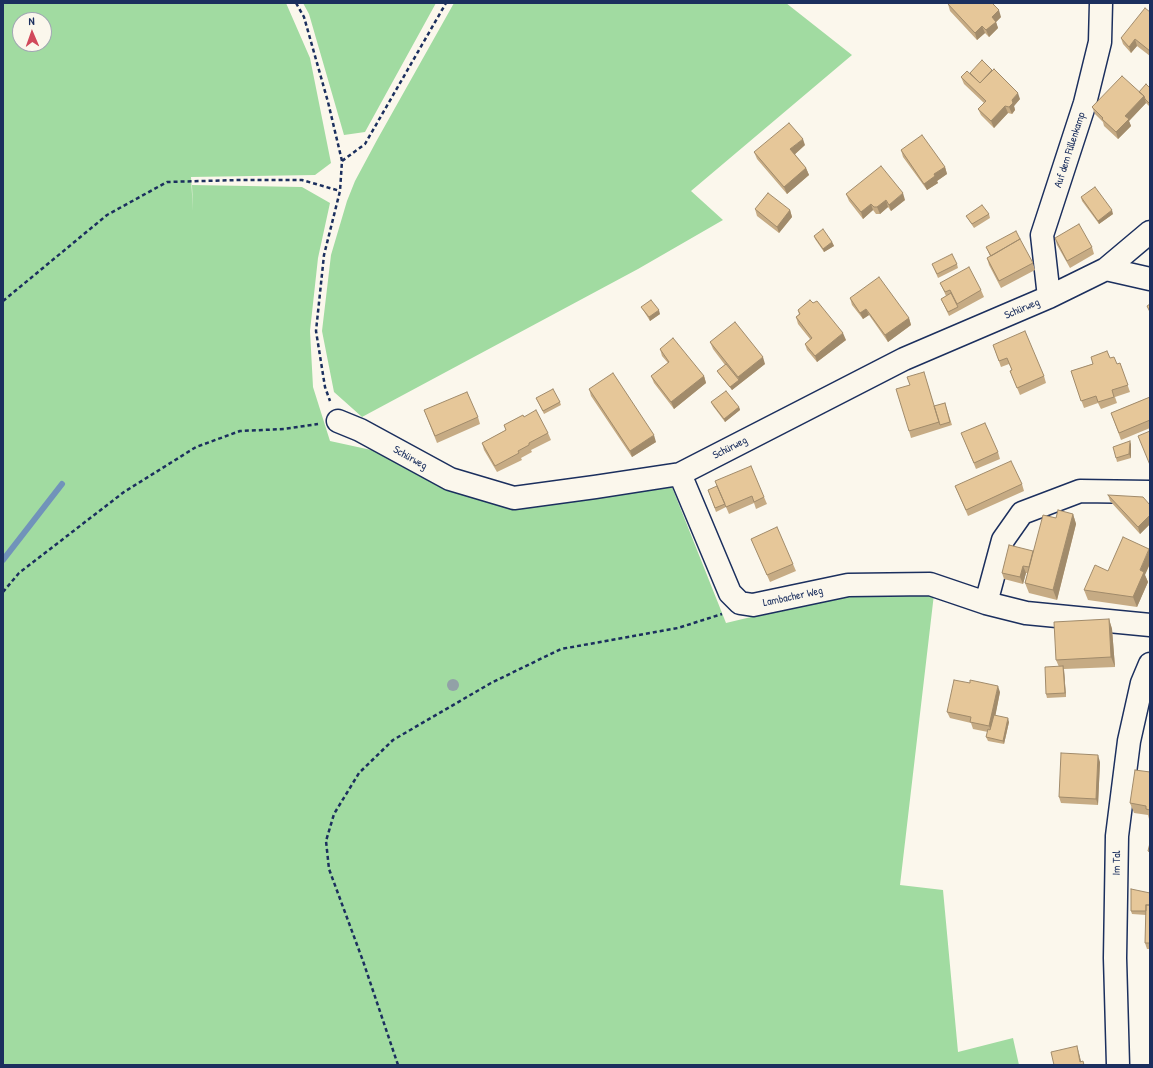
<!DOCTYPE html>
<meta charset="utf-8">
<style>
body{margin:0}
#map{position:relative;width:1153px;height:1068px;overflow:hidden;background:#fbf7ec;font-family:"Patrick Hand",sans-serif}
canvas{display:block}
.frame{position:absolute;inset:0;border:4px solid #1b2f5e;pointer-events:none}
.north{position:absolute;left:12px;top:12px;width:40px;height:40px;box-sizing:border-box;background:#fbf7ec;border:1px solid #a1a7b3;border-radius:50%;rotate:358deg;font-size:11px;font-weight:700;line-height:16px;text-align:center;color:#1b2f5e}
.north::after{content:'';display:block;margin:auto;width:14px;height:18px;background:#d1495b;clip-path:polygon(50% 0,100% 100%,50% 72%,0 100%)}
</style>
<div id="map">
<canvas width="1153" height="1068"></canvas>
<div class="frame"></div>
<div class="north">N</div>
</div>
<script>
const ctx = document.querySelector('canvas').getContext('2d');
ctx.lineJoin = 'round';
function paint(path, color) { ctx.fillStyle = color; ctx.fill(path, 'evenodd'); }
const shape = rows => new Path2D(rows.map(r => 'M' + r).join(''));
function strokePath(path, color, width, dash) { ctx.strokeStyle = color; ctx.lineWidth = width; ctx.lineCap = dash ? 'butt' : 'round'; ctx.setLineDash(dash || []); ctx.stroke(path); }
function drawText(font, color, halo, rows, align = 'center') {
  ctx.font = font + ' "Patrick Hand",sans-serif'; ctx.lineWidth = 3; ctx.setLineDash([]); ctx.textBaseline = 'middle'; ctx.strokeStyle = halo; ctx.fillStyle = color; for (const [text, x, y, turn = 0] of rows) {
    ctx.save(); ctx.translate(x, y); ctx.rotate((+turn || 0) * Math.PI / 180); ctx.textAlign = isNaN(turn) ? turn : align; if (halo) ctx.strokeText(text, 0, 0); ctx.fillText(text, 0, 0); ctx.restore();
  }
}
const green = shape([
 [3,3,286,3,310,58,331,163,315,175,191,177,193,211,192,185,302,187,330,203,318,258,310,331,313,387,330,441,385,453,514,508,672,487,726,623,847,594,934,594,900,885,943,890,958,1052,1013,1038,1019,1065,3,1065],
 [20,20,44,20,44,44,20,44],
 [303,3,436,3,365,132,344,135,309,14],
 [454,3,786,3,852,55,691,191,723,220,638,269,362,417,334,392,322,331,331,255,347,201,355,181,377,140]
]);
const stream = shape([
 [3,560,62,484]
]);
const path = shape([
 [296,3,304,17,328,102,342,161,340,191,324,255,316,331,325,387,330,401],
 [342,161,365,144,446,3],
 [3,301,107,215,167,182,239,180,302,180,340,191],
 [3,592,19,573,124,492,196,447,240,431,284,429,318,424],
 [398,1065,363,961,329,869,326,841,334,814,359,773,393,740,491,683,561,649,678,628,722,614]
]);
const minor = shape([
 [1106,269,1150,279],
 [1049,297,1042,235,1085,103,1100,42,1101,3],
 [338,421,360,430,450,479,514,498,595,487,680,474,904,359,1049,297,1106,269,1150,232],
 [680,474,730,593,740,603,753,605,848,585,930,584,986,603,1026,613,1150,625],
 [986,603,1003,540,1022,513,1080,491,1150,492]
]);
const secondary = shape([
 [1118,1065,1115,958,1117,836,1129,741,1142,683,1150,664]
]);
const trees = [
 [453,685]
];
const wall = shape([
 [948,4,1001,17,996,22,998,28,989,37,985,33,977,40,950,11],
 [1150,12,1150,56,1137,46,1131,53,1123,44,1121,38],
 [970,73,1020,99,1014,106,1015,110,1012,114,1008,113,994,128,981,115,978,109,984,103,964,84,961,77],
 [1150,88,1150,107,1146,103,1129,121,1131,126,1118,139,1104,126,1103,122,1095,114,1092,107],
 [805,145,795,154,806,168,809,175,787,194,757,159,754,152],
 [901,150,945,167,947,174,937,181,938,183,927,190,903,157],
 [846,194,905,200,891,211,888,207,880,214,876,214,873,210,863,219,849,201],
 [1081,197,1113,214,1099,224,1082,201],
 [755,209,790,210,792,217,779,233,757,216],
 [989,214,990,218,974,228,966,216],
 [814,236,832,242,834,246,824,252,815,239],
 [1055,238,1092,247,1094,254,1070,268,1057,245],
 [986,247,1033,263,1035,270,1001,288,989,265,987,258,990,256],
 [932,264,957,264,958,268,938,278],
 [940,283,981,290,984,297,949,316,941,299,946,296,943,289],
 [850,298,909,318,911,325,888,342,869,315,863,319,852,305],
 [641,307,660,314,650,321,643,310],
 [798,310,846,340,817,362,807,350,805,344,810,339,798,324,796,317,799,314],
 [710,342,765,364,732,390,719,374,717,371,725,365,713,349],
 [993,345,1044,376,1046,383,1020,395,1010,371,1012,370,1009,364,1001,367],
 [660,349,704,376,706,383,674,409,654,383,651,376,668,363,662,356],
 [1110,358,1117,364,1120,363,1130,392,1115,397,1117,403,1101,409,1098,403,1084,408,1071,371],
 [926,379,934,406,945,403,952,425,911,438,909,431,910,385],
 [589,389,656,442,632,457,591,396],
 [1150,397,1150,428,1121,440,1111,413],
 [536,398,560,402,561,405,544,414],
 [711,402,739,407,740,410,725,422,713,406],
 [424,410,478,417,480,424,437,443],
 [524,417,548,433,551,440,531,450,532,452,521,458,522,460,497,472,484,450,482,443,506,430,504,425],
 [964,440,998,452,1000,459,976,469],
 [1131,444,1131,458,1117,462,1116,458],
 [1022,484,1024,491,968,516,955,486],
 [708,490,764,497,767,504,756,509,754,503,729,514,726,507,716,512],
 [1108,495,1150,505,1150,524,1140,534,1110,501],
 [1073,514,1076,524,1057,600,1029,593,1025,583,1028,573,1026,573,1023,584,1004,579,1002,573,1033,551,1056,518],
 [751,539,793,564,796,571,770,582],
 [1108,571,1145,575,1148,582,1137,607,1088,600,1084,590],
 [1109,619,1112,629,1115,667,1064,669,1066,697,1047,698,1046,694,1059,667,1056,660],
 [1000,692,995,716,1009,722,1004,744,988,741,986,737,988,732,973,729,971,723,950,718,947,712],
 [1100,762,1098,805,1061,803,1059,797],
 [1150,772,1150,819,1149,819,1148,815,1134,813,1130,803],
 [1150,893,1150,949,1147,949,1145,943,1146,915,1132,914,1131,911]
]);
const shadedWall = shape([
 [999,10,1001,17,996,22,998,28,989,37,986,30,992,17],
 [982,26,985,33,977,40,975,33],
 [1135,39,1137,46,1131,53,1129,47],
 [1018,93,1020,99,1014,106,1015,110,1012,114,1009,107,1012,100],
 [1144,96,1146,103,1129,121,1131,126,1118,139,1116,132,1125,116],
 [1005,106,1008,113,994,128,991,121],
 [803,139,805,145,793,156,790,149],
 [945,167,947,174,937,181,938,183,927,190,924,184,934,174],
 [806,168,809,175,787,194,784,187],
 [903,193,905,200,891,211,889,205],
 [886,200,888,207,880,214,877,207],
 [871,204,873,210,863,219,861,212],
 [790,210,792,217,779,233,777,227],
 [1112,210,1113,214,1099,224,1098,221],
 [832,242,834,246,824,252,823,249],
 [866,309,869,315,863,319,860,313],
 [659,310,660,314,650,321,649,317],
 [909,318,911,325,888,342,885,335],
 [843,333,846,340,817,362,815,356],
 [763,357,765,364,732,390,730,387,739,380,738,377],
 [704,376,706,383,674,409,671,402],
 [739,407,740,410,725,422,724,419],
 [654,435,656,442,632,457,630,451],
 [1130,441,1131,444,1131,458,1129,454],
 [1073,514,1076,524,1057,600,1053,590],
 [1150,515,1150,524,1140,534,1138,527],
 [1149,549,1150,552,1150,564,1145,575,1148,582,1137,607,1133,597,1140,570],
 [1023,566,1026,573,1023,584,1020,577],
 [1109,619,1112,629,1115,667,1111,657],
 [1063,666,1064,670,1066,697,1065,693],
 [998,686,1000,692,992,733,989,726],
 [1008,718,1009,722,1004,744,1003,741],
 [1098,755,1100,762,1098,805,1096,799],
 [1077,1046,1079,1053,1082,1065,1080,1062]
]);
const building = shape([
 [949,3,992,3,999,10,992,17,996,22,986,30,982,26,975,33,948,4,949,3],
 [1145,8,1150,12,1150,51,1135,39,1129,47,1121,38,1145,8],
 [982,60,992,70,980,83,970,73,982,60],
 [994,69,1018,93,1012,100,1013,103,1009,107,1005,106,991,121,978,109,986,101,961,77,967,71,980,83,994,69],
 [1122,76,1144,96,1125,116,1129,119,1116,132,1102,119,1103,118,1092,107,1122,76],
 [1146,84,1150,88,1150,104,1145,99,1144,96,1139,92,1146,84],
 [789,123,803,139,790,149,806,168,784,187,754,152,789,123],
 [922,135,945,167,934,174,935,176,924,184,901,150,922,135],
 [881,166,903,193,889,205,886,200,877,207,874,207,871,204,861,212,846,194,881,166],
 [1095,187,1112,210,1098,221,1081,197,1095,187],
 [768,193,790,210,777,227,755,209,768,193],
 [982,205,989,214,972,224,966,216,982,205],
 [1079,224,1092,247,1067,261,1055,238,1079,224],
 [823,229,832,242,823,249,814,236,823,229],
 [1016,231,1020,239,991,256,986,247,1016,231],
 [1020,239,1033,263,999,281,987,258,1020,239],
 [952,254,957,264,937,274,932,264,952,254],
 [969,267,981,290,957,304,950,290,945,292,940,283,969,267],
 [879,277,909,318,885,335,866,309,860,313,850,298,879,277],
 [951,293,958,307,948,312,941,299,951,293],
 [651,300,659,310,649,317,641,307,651,300],
 [810,300,813,303,817,301,843,333,815,356,805,344,812,338,796,317,800,314,798,310,810,300],
 [1150,304,1150,312,1147,306,1150,304],
 [735,322,763,357,738,377,710,342,735,322],
 [1025,331,1044,376,1017,388,1010,371,1012,370,1007,358,999,361,993,345,1025,331],
 [673,338,704,376,671,402,651,376,669,362,660,349,673,338],
 [1107,351,1110,358,1114,357,1117,364,1120,363,1128,385,1112,390,1114,397,1098,402,1096,396,1081,401,1071,371,1093,364,1091,357,1107,351],
 [726,364,739,380,730,387,717,371,726,364],
 [924,372,939,422,909,431,896,389,910,385,907,377,924,372],
 [613,373,654,435,630,451,589,389,613,373],
 [553,389,560,402,543,411,536,398,553,389],
 [726,391,739,407,724,419,711,402,726,391],
 [467,392,478,417,435,436,424,410,467,392],
 [1150,397,1150,420,1119,433,1111,413,1150,397],
 [945,403,950,422,940,425,934,406,945,403],
 [536,410,548,433,529,443,529,445,518,451,519,453,495,466,482,443,506,430,504,425,523,415,524,417,536,410],
 [985,423,998,452,974,463,961,433,985,423],
 [1150,431,1150,465,1138,436,1150,431],
 [1130,441,1129,454,1116,458,1113,447,1130,441],
 [1011,461,1022,484,966,510,955,486,1011,461],
 [751,466,764,497,754,502,752,496,726,507,715,481,751,466],
 [717,486,725,504,715,508,708,490,717,486],
 [1108,495,1143,497,1150,505,1150,515,1138,527,1108,495],
 [1058,510,1073,514,1053,590,1025,583,1043,515,1056,518,1058,510],
 [777,527,793,564,767,575,751,539,777,527],
 [1123,537,1149,549,1140,570,1144,572,1133,597,1084,590,1095,565,1108,571,1123,537],
 [1009,545,1033,551,1029,567,1023,566,1020,577,1002,573,1009,545],
 [1109,619,1111,657,1056,660,1054,622,1109,619],
 [1063,666,1065,693,1046,694,1045,667,1063,666],
 [954,680,970,683,970,680,998,686,989,726,970,722,971,717,947,712,954,680],
 [994,715,1008,718,1003,741,986,737,988,729,990,730,994,715],
 [1061,753,1098,755,1096,799,1059,797,1061,753],
 [1135,770,1150,772,1150,810,1146,809,1146,806,1130,803,1135,770],
 [1150,843,1150,852,1148,851,1150,843],
 [1131,889,1150,893,1150,905,1146,905,1146,911,1131,911,1131,889],
 [1146,905,1150,905,1150,943,1145,943,1146,905],
 [1077,1046,1080,1062,1083,1061,1084,1065,1054,1065,1051,1052,1077,1046]
]);
const streetNames = [
 ["Auf dem Füllenkamp",1070,150,-72],
 ["Schürweg",1022,309,-23],
 ["Schürweg",730,448,-27],
 ["Schürweg",410,458,29],
 ["Lambacher Weg",793,597,-12],
 ["Im Tal",1117,863,-89]
];
paint(green, '#a1dba1');
strokePath(stream, '#7193ba', 6);
strokePath(minor, '#1b2f5e', 25);
strokePath(secondary, '#1b2f5e', 25);
strokePath(path, '#1b2f5e', 2.5, [4, 3]);
strokePath(minor, '#fbf7ec', 22);
strokePath(secondary, '#fbf7ec', 22);
ctx.fillStyle = '#92a1a7';
for (const [x, y] of trees) { ctx.beginPath(); ctx.arc(x, y, 6, 0, 2 * Math.PI); ctx.fill(); }
paint(wall, '#c6ab84');
paint(shadedWall, '#a18b6b');
paint(building, '#e6c799');
strokePath(building, '#a18b6b', 1);
drawText('11px', '#1b2f5e', '#fbf7ec', streetNames);
</script>
